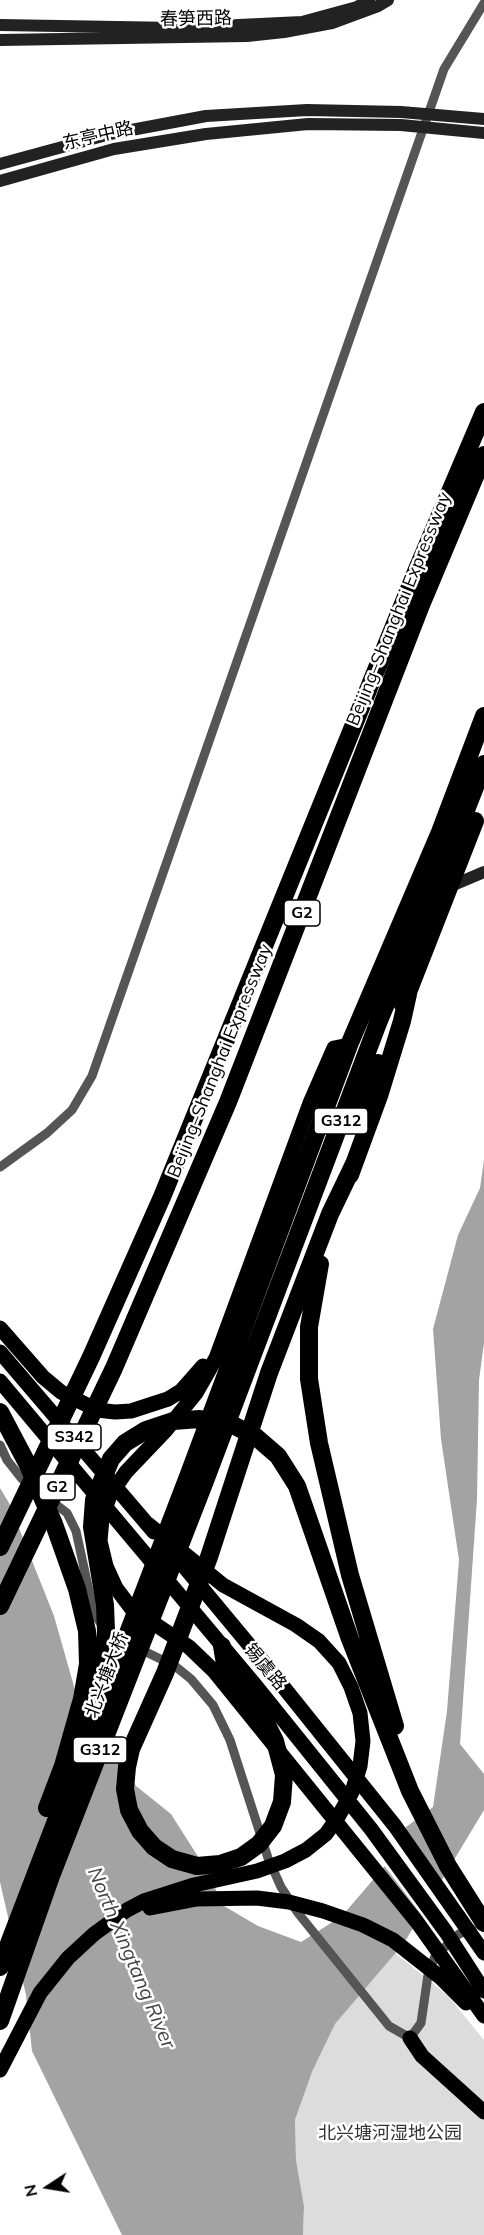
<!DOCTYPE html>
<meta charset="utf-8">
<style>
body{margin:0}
#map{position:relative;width:484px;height:2235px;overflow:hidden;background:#fff;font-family:Mulish,sans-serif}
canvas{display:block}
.north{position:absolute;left:18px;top:2157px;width:60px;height:60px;-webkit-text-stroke:4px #fff;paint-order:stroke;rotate:258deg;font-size:16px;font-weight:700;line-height:24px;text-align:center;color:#000}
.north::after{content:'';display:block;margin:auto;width:21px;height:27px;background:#000;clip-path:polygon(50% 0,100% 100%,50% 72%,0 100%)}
</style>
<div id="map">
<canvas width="484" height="2235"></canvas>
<div class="north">N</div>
</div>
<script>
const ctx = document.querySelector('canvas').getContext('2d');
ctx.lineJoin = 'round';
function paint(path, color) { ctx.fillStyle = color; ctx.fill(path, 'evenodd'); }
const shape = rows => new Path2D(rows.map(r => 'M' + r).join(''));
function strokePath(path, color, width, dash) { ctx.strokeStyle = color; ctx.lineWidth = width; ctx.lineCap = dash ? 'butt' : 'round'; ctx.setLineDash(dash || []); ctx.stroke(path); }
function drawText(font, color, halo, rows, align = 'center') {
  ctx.font = font + ' Mulish,"Noto Sans SC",sans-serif'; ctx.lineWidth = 5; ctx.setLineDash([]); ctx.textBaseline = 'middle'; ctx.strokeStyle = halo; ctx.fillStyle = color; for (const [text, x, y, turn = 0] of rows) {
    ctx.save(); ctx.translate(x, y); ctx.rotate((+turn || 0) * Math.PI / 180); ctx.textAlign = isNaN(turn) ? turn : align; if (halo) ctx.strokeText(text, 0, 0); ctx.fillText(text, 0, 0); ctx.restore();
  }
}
const green = shape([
 [395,1953,448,1996,484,2040,484,2235,303,2235,304,2206,296,2160,295,2120,312,2072,335,2024]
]);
const water = shape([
 [484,1160,484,1343,479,1380,477,1499,460,1744,484,1774,484,1810,404,1943,335,2024,312,2072,295,2120,296,2160,304,2206,303,2235,122,2235,32,2051,26,1995,0,1882,0,1488,9,1503,54,1616,77,1697,136,1786,171,1814,204,1866,224,1906,258,1926,301,1942,342,1916,396,1853,406,1827,433,1807,447,1711,459,1560,441,1439,433,1329,458,1235,480,1188]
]);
const pier = shape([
 [402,1828,444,1883,423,1917,383,1864,393,1852]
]);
const street = shape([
 [0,1167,47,1133,72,1110,92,1076,444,69,484,3],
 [0,1445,7,1460,22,1479,31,1486],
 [49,1499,67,1513,76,1531,94,1614,104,1628,119,1639,175,1666,191,1679,213,1705,230,1740,268,1858,281,1887,298,1913,389,2026,410,2038,421,2023,428,1975,435,1956,459,1934,472,1929]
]);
const secondary = shape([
 [0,25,176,28,302,22,357,7,369,0],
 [0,40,247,36,284,32,332,23,378,6,388,0],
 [0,164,110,134,206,116,307,110,401,112,484,119],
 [0,181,114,149,206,134,308,124,401,125,484,133],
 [451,886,484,872]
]);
const primary = shape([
 [349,1045,334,1048,310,1103,216,1358,196,1393,166,1430,126,1472,110,1495,102,1518,100,1541,106,1566,116,1588,131,1608,189,1647,214,1671,417,1922,484,2016],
 [0,1328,43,1377,61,1392,97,1410,115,1412,131,1411,168,1399,181,1391,203,1366],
 [0,1352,154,1532],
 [0,1381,256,1686,371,1829,446,1932,484,1991],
 [172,1552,265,1664,395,1826,484,1953],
 [150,1908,197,1899,257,1898,289,1902,323,1911,363,1925,393,1940,440,1977,466,2003],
 [410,2038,422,2056,484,2112],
 [0,2070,40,1993,68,1958,94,1934,127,1910,144,1901,194,1885,257,1871,285,1861,306,1850,326,1834,338,1817,352,1792,360,1766,363,1741,360,1713,351,1687,339,1663,319,1641,296,1625,223,1585,148,1524]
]);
const highway = shape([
 [403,1005,475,821],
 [356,1115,378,1063],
 [350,1175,379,1096,402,1021,408,994],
 [320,1264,309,1327,309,1379,319,1443,350,1575,395,1726],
 [0,1412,28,1465,54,1524,77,1589,87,1631,88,1664,82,1699,63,1766,47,1808],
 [0,1547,91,1357,162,1197,418,567,484,412],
 [0,1606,114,1368,228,1102,421,605,484,455],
 [222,1646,225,1664,260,1711,275,1741,284,1775,282,1802,273,1826,259,1844,241,1857,220,1864,197,1866,172,1859,154,1847,140,1831,129,1810,125,1789,127,1767,131,1749,165,1673,209,1557,269,1373,330,1214,354,1164],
 [97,1684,102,1669,106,1631,105,1605,92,1527,94,1500,111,1459,125,1443,146,1430,173,1421,200,1419,233,1425,256,1437,278,1456,297,1486,350,1639,410,1791,448,1866,484,1923],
 [63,1766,75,1737],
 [0,1967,189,1474,349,1045,440,832,484,716],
 [0,2021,51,1876,205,1481,378,1023,455,838,484,764]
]);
const shields = [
 [302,913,36],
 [341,1121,54],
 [74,1437,54],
 [57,1487,36],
 [100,1750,54]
];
const shieldNames = [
 ["G2",302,913],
 ["G312",341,1121],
 ["S342",74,1437],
 ["G2",57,1487],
 ["G312",100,1750]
];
const streetNames = [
 ["春笋西路",196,19,-1],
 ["东亭中路",98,136,-13],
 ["Beijing–Shanghai Expressway",399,609,-68],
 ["Beijing–Shanghai Expressway",220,1061,-68],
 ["锡虞路",265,1667,50],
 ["北兴塘大桥",107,1675,-69]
];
const parkNames = [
 ["北兴塘河湿地公园",390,2134]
];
const waterNames = [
 ["North Xingtang River",131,1958,67]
];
paint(green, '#dcdcdc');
paint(water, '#a3a3a3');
paint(pier, '#fff');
strokePath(street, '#555', 9);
strokePath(secondary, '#222', 12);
strokePath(primary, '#000', 15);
strokePath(highway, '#000', 18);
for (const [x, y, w] of shields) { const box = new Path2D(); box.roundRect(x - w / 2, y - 13, w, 26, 4.5); ctx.fillStyle = '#fff'; ctx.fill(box); strokePath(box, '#000', 1.5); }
drawText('bold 16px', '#000', null, shieldNames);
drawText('18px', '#000', '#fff', streetNames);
drawText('18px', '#333', '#fff', parkNames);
drawText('italic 20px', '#444', '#fff', waterNames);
</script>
